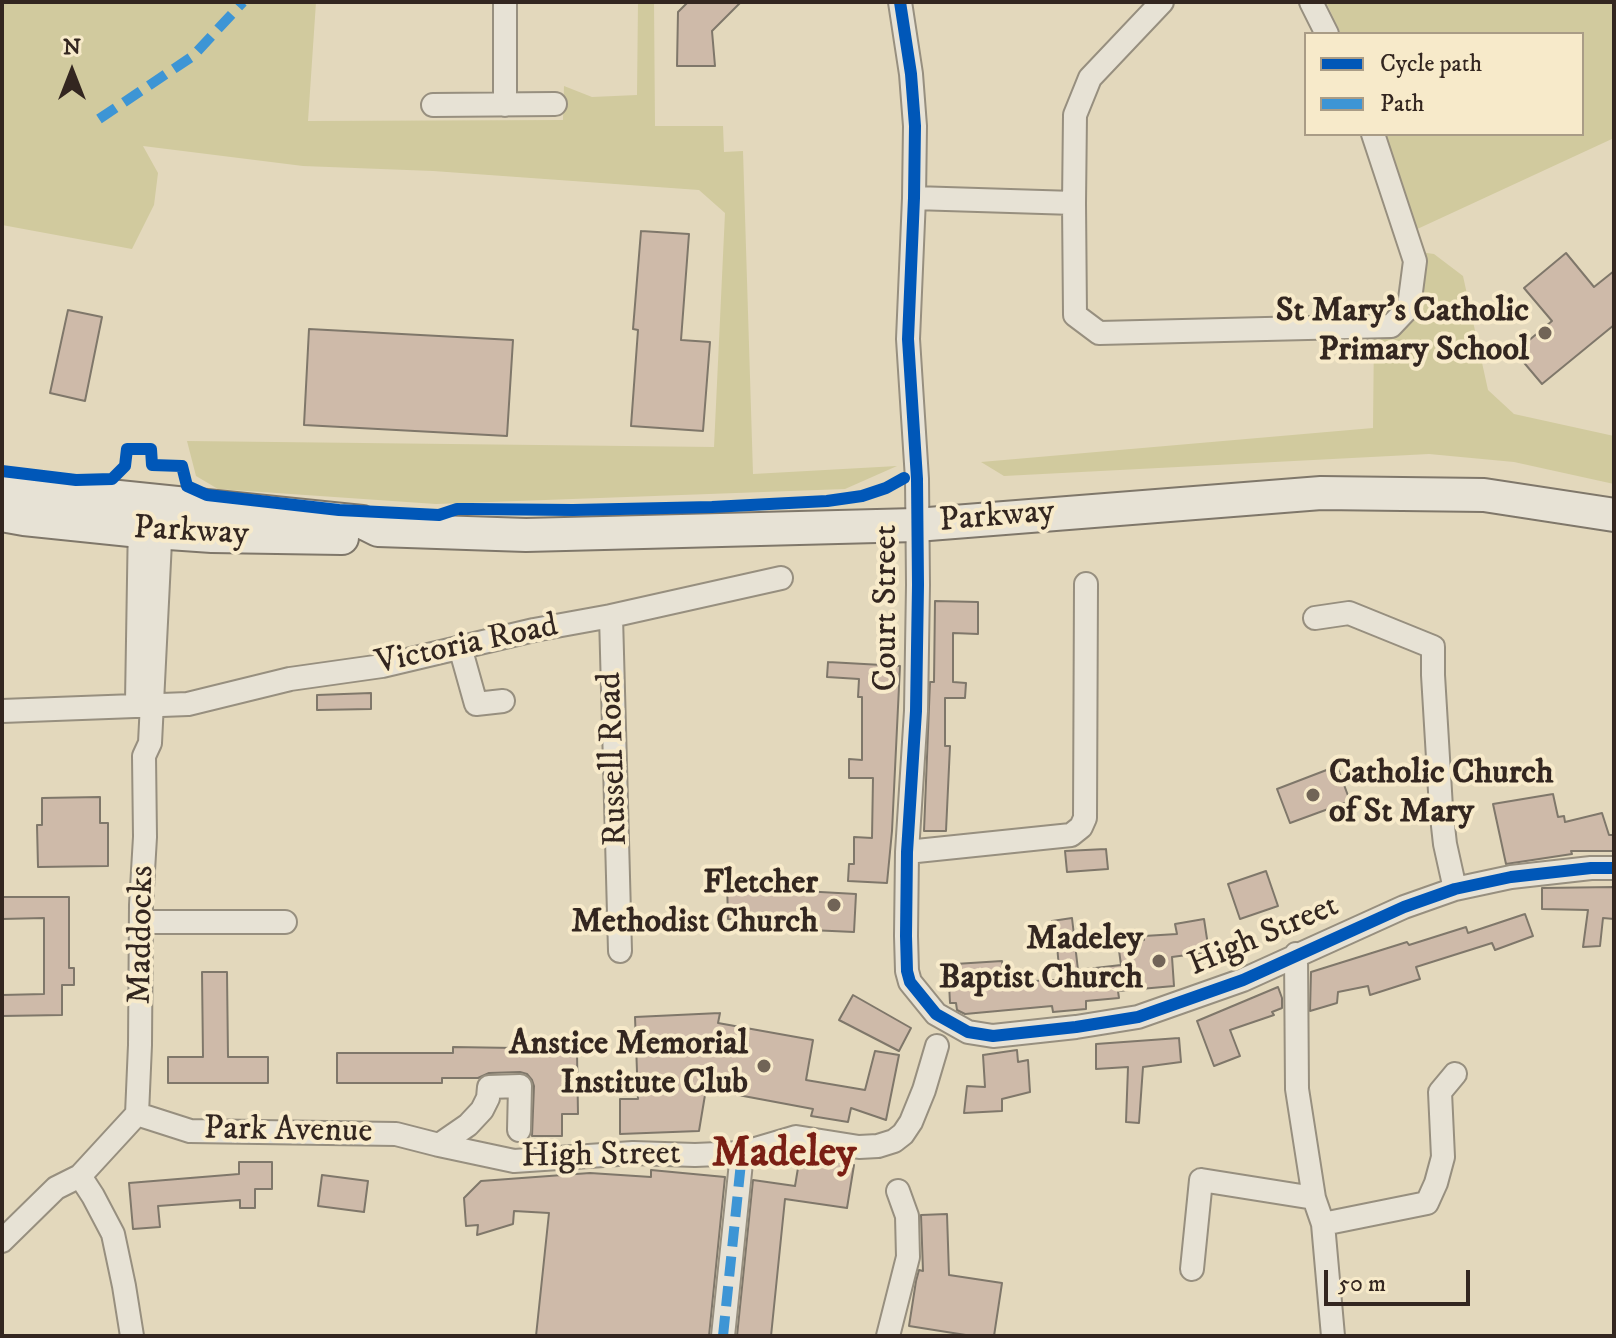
<!DOCTYPE html>
<style>
body{margin:0}
#map{position:relative;width:1616px;height:1338px;overflow:hidden;background:#e3d8bc;font-family:"IM FELL DW Pica",serif}
canvas{display:block}
.frame{position:absolute;inset:0;border:4px solid #332620;pointer-events:none}
.legend{position:absolute;left:1304px;top:32px;width:280px;height:104px;box-sizing:border-box;background:#f7eaca;border:2px solid #a99c86;margin:0;padding:10px 14px;list-style:none;font-size:24px;color:#332620}
.legend li{display:flex;align-items:center;gap:16px;height:40px}
.legend b{width:40px;border:2px solid #a99c86}
.north{position:absolute;left:32px;top:32px;width:80px;height:80px;-webkit-text-stroke:6px #f7eaca;paint-order:stroke;rotate:0deg;font-size:22px;font-weight:700;line-height:32px;text-align:center;color:#332620}
.north::after{content:'';display:block;margin:auto;width:28px;height:36px;background:#332620;clip-path:polygon(50% 0,100% 100%,50% 72%,0 100%)}
.scale{position:absolute;left:1324px;top:1270px;width:146px;height:36px;box-sizing:border-box;border:4px solid #332620;border-top:0;padding-left:10px;font-size:24px;line-height:28px;white-space:nowrap;color:#332620;-webkit-text-stroke:6px #f7eaca;paint-order:stroke}
</style>
<div id="map">
<canvas width="1616" height="1338"></canvas>
<div class="frame"></div>
<ul class="legend">
<li><b style="height:10px;background:#0057b8"></b>Cycle path</li>
<li><b style="height:10px;background:#3d95d5"></b>Path</li>
</ul>
<div class="north">N</div>
<div class="scale">50 m</div>
</div>
<script>
const ctx = document.querySelector('canvas').getContext('2d');
ctx.lineJoin = 'round';
function paint(path, color) { ctx.fillStyle = color; ctx.fill(path, 'evenodd'); }
const shape = rows => new Path2D(rows.map(r => 'M' + r).join(''));
function strokePath(path, color, width, dash) { ctx.strokeStyle = color; ctx.lineWidth = width; ctx.lineCap = dash ? 'butt' : 'round'; ctx.setLineDash(dash || []); ctx.stroke(path); }
function drawText(font, color, halo, rows, align = 'center') {
  ctx.font = font + ' "IM FELL DW Pica",serif'; ctx.lineWidth = 8; ctx.setLineDash([]); ctx.textBaseline = 'middle'; ctx.strokeStyle = halo; ctx.fillStyle = color; for (const [text, x, y, turn = 0] of rows) {
    ctx.save(); ctx.translate(x, y); ctx.rotate((+turn || 0) * Math.PI / 180); ctx.textAlign = isNaN(turn) ? turn : align; if (halo) ctx.strokeText(text, 0, 0); ctx.fillText(text, 0, 0); ctx.restore();
  }
}
const green = shape([
 [2,2,316,2,308,121,563,120,564,86,592,97,637,95,638,2,654,2,655,126,723,126,724,152,743,151,753,474,897,466,845,489,436,504,218,489,196,476,187,441,714,447,725,213,699,190,433,171,303,166,143,146,158,173,154,205,132,249,2,225],
 [1326,2,1614,2,1614,138,1413,231,1382,134,1582,134,1582,34,1341,34],
 [1420,252,1434,254,1463,276,1488,390,1514,414,1614,436,1614,484,1514,462,1429,454,1004,476,981,462,1373,428,1374,332,1395,330]
]);
const building = shape([
 [688,2,741,2,712,31,715,66,677,66,678,12,688,2],
 [641,231,689,234,681,340,710,342,703,431,631,426,638,330,633,329,641,231],
 [1566,253,1594,287,1614,271,1614,325,1542,384,1515,352,1552,321,1524,288,1566,253],
 [68,310,102,317,85,401,50,393,68,310],
 [309,329,513,340,507,436,304,425,309,329],
 [935,601,978,602,978,634,953,633,953,682,966,683,965,698,945,698,945,746,950,746,946,831,924,831,930,682,934,682,935,601],
 [828,662,900,666,892,831,887,883,848,881,849,864,854,864,854,837,872,838,873,778,849,778,849,759,862,760,862,697,858,697,859,679,827,677,828,662],
 [371,693,371,709,317,710,317,695,371,693],
 [1337,766,1350,801,1290,823,1277,789,1337,766],
 [1553,794,1558,817,1564,816,1565,822,1602,813,1609,835,1614,835,1614,851,1571,851,1572,854,1506,864,1493,804,1553,794],
 [100,797,100,823,108,823,108,866,38,867,37,825,42,825,42,798,100,797],
 [1106,849,1108,869,1067,872,1065,851,1106,849],
 [1266,871,1278,906,1240,919,1228,884,1266,871],
 [727,882,785,884,785,890,856,894,854,932,810,930,812,916,774,914,774,922,728,919,727,882],
 [1614,887,1614,919,1603,918,1600,946,1583,947,1588,910,1542,909,1542,888,1614,887],
 [2,897,69,897,69,968,74,968,74,985,62,985,62,1015,2,1016,2,995,44,994,44,918,2,919,2,897],
 [1525,914,1533,936,1495,950,1492,943,1416,967,1420,979,1370,995,1368,986,1338,992,1337,1003,1310,1011,1311,972,1407,942,1409,945,1466,927,1468,933,1525,914],
 [1072,918,1078,970,1121,965,1118,943,1144,940,1144,936,1177,934,1175,924,1204,919,1209,952,1172,957,1174,986,1118,991,1119,998,1086,1001,1086,1009,1053,1012,1052,1006,965,1014,957,1010,956,1003,950,1003,949,983,956,983,955,964,1002,961,1004,982,1060,980,1057,945,1055,945,1052,921,1072,918],
 [202,972,227,972,228,1057,268,1057,268,1083,168,1083,168,1057,203,1057,202,972],
 [1278,987,1282,998,1282,1008,1272,1012,1274,1015,1230,1030,1240,1056,1214,1066,1197,1021,1278,987],
 [853,995,911,1028,899,1051,839,1020,853,995],
 [720,1013,718,1023,813,1040,806,1080,865,1090,875,1051,899,1055,886,1120,851,1108,848,1122,811,1116,813,1109,706,1089,699,1131,620,1134,620,1099,638,1099,635,1017,720,1013],
 [1179,1038,1181,1062,1143,1067,1139,1123,1126,1122,1128,1067,1096,1069,1096,1044,1179,1038],
 [453,1047,515,1048,515,1053,577,1052,578,1114,562,1114,562,1136,532,1136,534,1086,532,1080,527,1074,520,1072,489,1073,478,1078,442,1078,442,1083,337,1083,337,1053,453,1053,453,1047],
 [1017,1050,1018,1062,1028,1060,1030,1092,1002,1099,1002,1111,964,1113,967,1086,985,1087,983,1055,1017,1050],
 [800,1156,854,1165,847,1208,785,1199,771,1336,737,1336,753,1180,795,1186,800,1156],
 [239,1162,272,1162,272,1189,255,1189,255,1208,240,1208,240,1200,158,1206,160,1227,133,1229,129,1183,239,1174,239,1162],
 [651,1170,725,1177,709,1336,536,1336,549,1213,514,1211,513,1224,477,1235,478,1225,466,1226,464,1198,481,1181,590,1173,651,1177,651,1170],
 [322,1175,368,1181,364,1212,318,1206,322,1175],
 [947,1214,949,1275,1002,1283,994,1336,972,1336,909,1326,916,1281,919,1270,923,1271,921,1215,947,1214]
]);
const street = shape([
 [505,2,505,105],
 [900,2,911,74,915,126,914,198,908,339,917,479,918,585,916,711,907,852,906,936,907,971,910,982,936,1014,968,1032,993,1036,1076,1027,1138,1017,1243,980,1404,907,1455,889,1511,877,1591,868,1614,868],
 [1311,2,1327,34],
 [433,105,555,104],
 [914,198,1074,203,1075,115,1090,78,1162,2],
 [1074,203,1075,315,1099,333,1391,326,1409,307,1415,261,1373,134],
 [611,616,620,951],
 [1315,618,1349,613,1433,647,1433,675,1441,808,1445,844,1455,889],
 [460,647,476,704,503,701],
 [137,701,140,519],
 [2,711,188,704,290,679,382,666,534,630,611,616,781,578],
 [907,852,1071,835,1081,827,1085,818,1086,584],
 [142,922,285,922],
 [1296,954,1297,1089,1314,1198,1323,1224,1333,1336],
 [137,1114,190,1131,396,1134,439,1145,514,1161,633,1153,695,1155,742,1153,796,1137,859,1147,878,1146,894,1141,903,1134,911,1122,924,1090,937,1046],
 [137,1114,140,1045,141,905,145,837,144,756,150,743,161,521],
 [439,1145,468,1125,482,1110,488,1098,489,1087,520,1086,519,1130],
 [80,1176,93,1196,113,1234,124,1286,132,1336],
 [1323,1224,1427,1203,1436,1183,1443,1157,1440,1092,1455,1074],
 [2,1241,56,1188,80,1176,137,1114],
 [1192,1269,1201,1180,1314,1198],
 [723,1336,742,1153],
 [888,1336,908,1257,907,1216,898,1191]
]);
const secondary = shape([
 [2,485,362,522,378,530,526,535,916,525,1321,493,1484,495,1614,515],
 [2,515,24,519,140,531,212,536,342,538]
]);
const quiet = shape([
 [99,119,193,56,243,2],
 [723,1336,742,1153]
]);
const cycleway = shape([
 [900,2,911,74,915,126,914,198,908,339,917,479,918,585,916,711,907,852,906,936,907,971,910,982,936,1014,968,1032,993,1036,1076,1027,1138,1017,1243,980,1404,907,1455,889,1511,877,1591,868,1614,868],
 [2,471,76,480,112,479,125,466,127,449,151,449,152,465,182,466,187,486,207,495,339,510,439,515,457,509,470,509,573,510,712,507,827,501,862,496,886,488,904,478]
]);
const markers = [
 [1545,333,8,"#716457"],
 [1313,795,8,"#716457"],
 [834,905,8,"#716457"],
 [1159,961,8,"#716457"],
 [764,1066,8,"#716457"]
];
const poiNames = [
 ["St Mary's Catholic",1529,313],
 ["Primary School",1529,352],
 ["Catholic Church",1329,775,"left"],
 ["of St Mary",1329,814,"left"],
 ["Fletcher",818,885],
 ["Methodist Church",818,924],
 ["Madeley",1143,941],
 ["Baptist Church",1143,980],
 ["Anstice Memorial",748,1046],
 ["Institute Club",748,1085]
];
const streetNames = [
 ["Parkway",997,518,-5],
 ["Parkway",191,533,3],
 ["Court Street",888,608,-90],
 ["Victoria Road",467,646,-12],
 ["Russell Road",615,759,-92],
 ["Maddocks",143,935,-89],
 ["High Street",1264,937,-23],
 ["Park Avenue",288,1132,1],
 ["High Street",601,1157,-1]
];
const districtNames = [
 ["Madeley",784,1156]
];
paint(green, '#d1ca9e');
paint(building, '#cebaa9');
strokePath(building, '#7f776a', 2);
strokePath(street, '#978f7f', 26);
strokePath(secondary, '#7f776a', 36);
strokePath(street, '#e7e2d5', 22);
strokePath(secondary, '#e7e2d5', 32);
strokePath(quiet, '#3d95d5', 10, [20, 10]);
strokePath(cycleway, '#0057b8', 12);
for (const [x, y, r, color] of markers) { const dot = new Path2D(); dot.arc(x, y, r, 0, 2 * Math.PI); ctx.fillStyle = color; ctx.fill(dot); strokePath(dot, '#f7eaca', 3); }
drawText('bold 34px', '#332620', '#f7eaca', poiNames, 'right');
drawText('34px', '#332620', '#f7eaca', streetNames);
drawText('bold 42px', '#7a1f14', '#f7eaca', districtNames);
</script>
